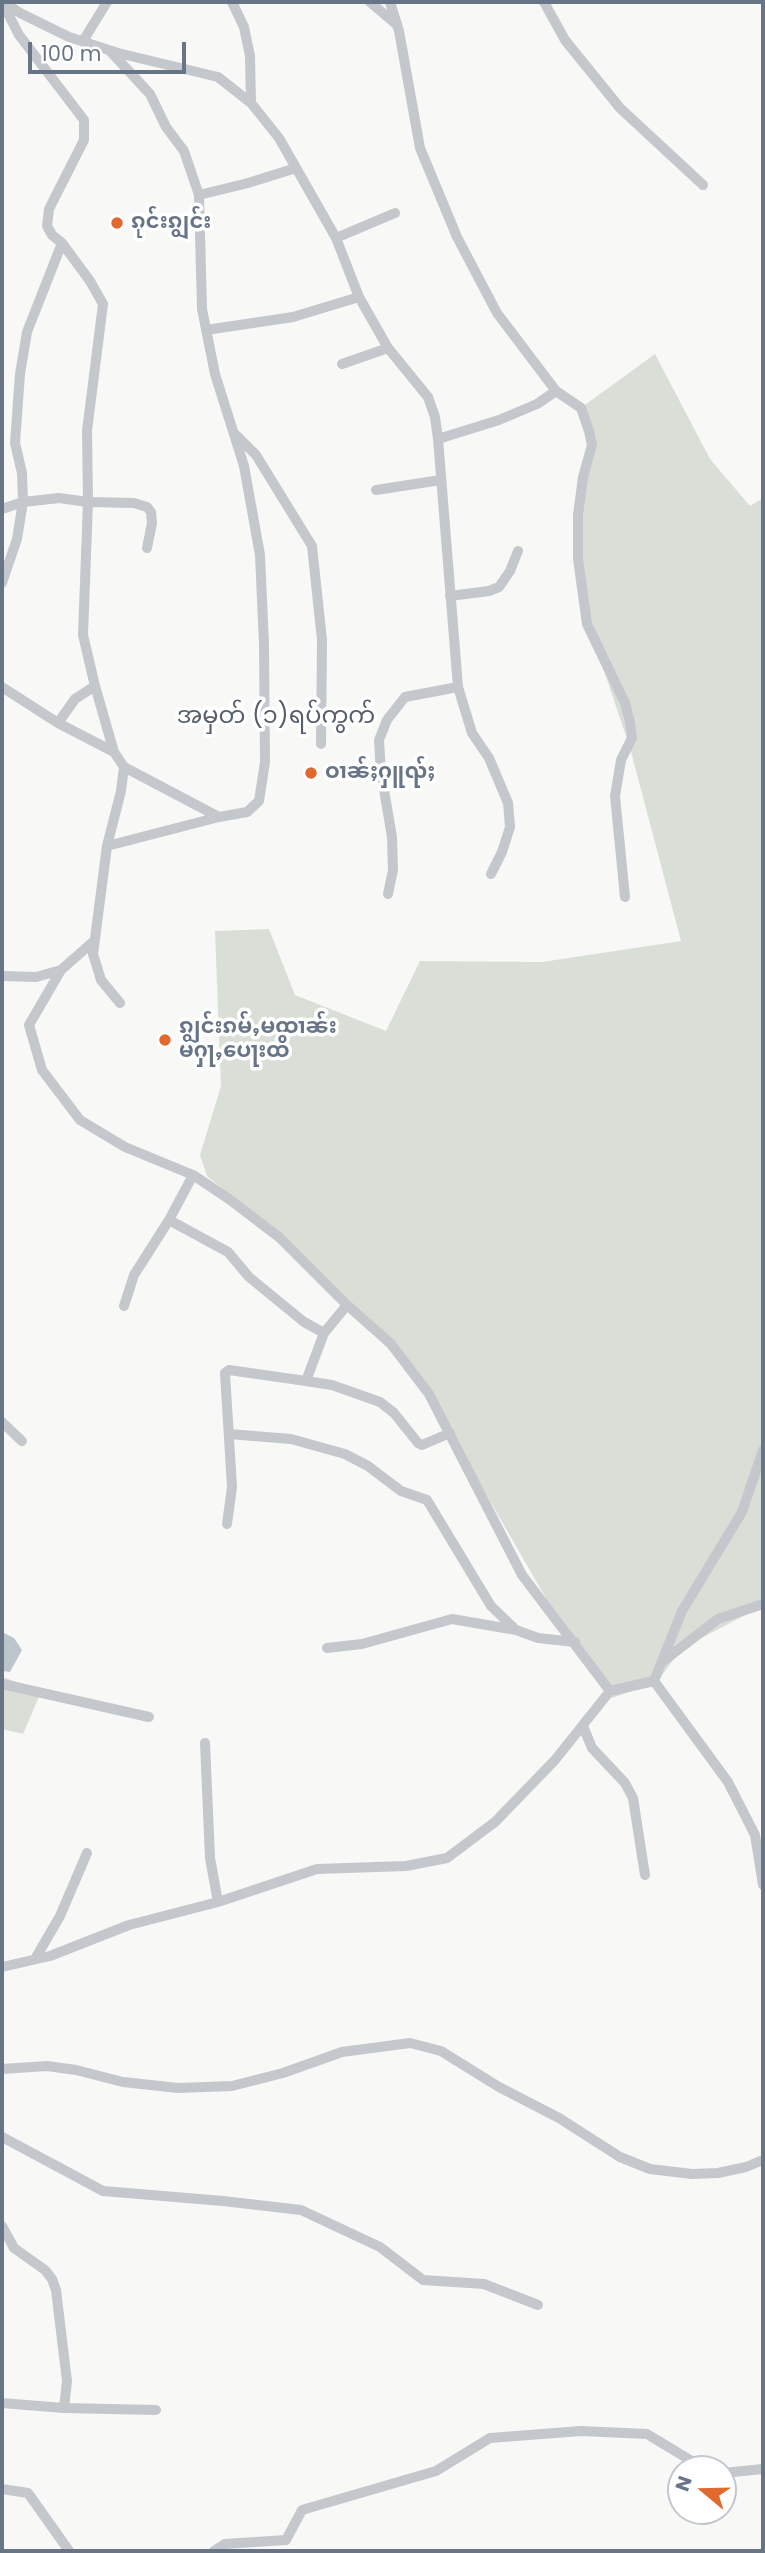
<!DOCTYPE html>
<meta charset="utf-8">
<style>
body{margin:0}
#map{position:relative;width:765px;height:2553px;overflow:hidden;background:#f8f8f6;font-family:Poppins,sans-serif}
canvas{display:block}
.frame{position:absolute;inset:0;border:4px solid #687586;pointer-events:none}
.north{position:absolute;left:667px;top:2455px;width:70px;height:70px;box-sizing:border-box;background:#fff;border:2px solid #c3c8cf;border-radius:50%;rotate:289deg;font-size:19px;font-weight:700;line-height:28px;text-align:center;color:#687586}
.north::after{content:'';display:block;margin:auto;width:24px;height:32px;background:#e06a2e;clip-path:polygon(50% 0,100% 100%,50% 72%,0 100%)}
.scale{position:absolute;left:28px;top:42px;width:158px;height:32px;box-sizing:border-box;border:4px solid #687586;border-top:0;padding-left:9px;font-size:21px;line-height:24px;white-space:nowrap;color:#687586;-webkit-text-stroke:5px #fff;paint-order:stroke}
</style>
<div id="map">
<canvas width="765" height="2553"></canvas>
<div class="frame"></div>
<div class="north">N</div>
<div class="scale">100 m</div>
</div>
<script>
const ctx = document.querySelector('canvas').getContext('2d');
ctx.lineJoin = 'round';
function paint(path, color) { ctx.fillStyle = color; ctx.fill(path, 'evenodd'); }
const shape = rows => new Path2D(rows.map(r => 'M' + r).join(''));
function strokePath(path, color, width, dash) { ctx.strokeStyle = color; ctx.lineWidth = width; ctx.lineCap = dash ? 'butt' : 'round'; ctx.setLineDash(dash || []); ctx.stroke(path); }
function drawText(font, color, halo, rows, align = 'center') {
  ctx.font = font + ' Poppins,"Noto Sans Myanmar",sans-serif'; ctx.lineWidth = 7; ctx.setLineDash([]); ctx.textBaseline = 'middle'; ctx.strokeStyle = halo; ctx.fillStyle = color; for (const [text, x, y, turn = 0] of rows) {
    ctx.save(); ctx.translate(x, y); ctx.rotate((+turn || 0) * Math.PI / 180); ctx.textAlign = isNaN(turn) ? turn : align; if (halo) ctx.strokeText(text, 0, 0); ctx.fillText(text, 0, 0); ctx.restore();
  }
}
const green = shape([
 [655,354,710,459,750,506,763,498,763,1606,682,1648,657,1682,612,1698,574,1647,425,1388,364,1323,262,1222,207,1176,200,1155,221,1086,215,931,269,929,295,995,386,1031,420,961,542,962,681,941,630,748,591,632,575,513,595,441,582,407],
 [6,1678,41,1692,23,1734,2,1729,2,1679]
]);
const water = shape([
 [2,1632,14,1638,22,1650,10,1672,2,1671]
]);
const street = shape([
 [2,2,19,35,84,120,84,140,49,209,47,226,52,235,62,243,90,281,103,304,87,431,88,502,83,635,95,686,75,699,58,723],
 [4,2,20,13,69,37,118,53,218,77,251,103,279,138,336,238,359,297,388,348,428,397,435,417,438,439,458,687,472,733,489,758,508,803,510,827,502,852,491,874],
 [232,2,244,27,250,56,251,103],
 [370,2,397,25],
 [390,2,399,31,420,148,457,237,497,313,556,391,581,408,589,431,592,445,583,477,578,515,578,559,587,624,625,703,630,722,632,738,621,760,615,796,625,897],
 [544,2,565,40,620,108,703,185],
 [83,41,107,2],
 [199,195,248,183,296,168],
 [336,238,395,213],
 [206,330,293,317,359,297],
 [342,364,388,348],
 [236,435,256,455,312,546,322,640,321,744],
 [438,439,499,420,537,404,556,391],
 [376,490,441,480],
 [2,509,23,502,59,498,88,502,134,503,147,507,151,512,152,523,147,548],
 [2,583,17,539,23,502,22,473,15,443,20,374,27,332,62,243],
 [450,596,489,591,499,587,510,571,518,551],
 [95,686,114,752],
 [2,687,58,723,114,752,124,767,121,791,107,846,93,954,101,980,120,1003],
 [124,767,219,817],
 [107,846,219,817,247,812,259,801,265,762,264,645,260,555,244,466,215,374,202,309,199,195,184,151,166,127,150,94,111,52],
 [388,894,393,870,392,837,381,772,379,740,387,720,405,697,458,687],
 [94,941,61,970,29,1025,42,1070,80,1120,125,1147,193,1175,229,1199,280,1238,347,1305,391,1344,429,1394,522,1575,610,1691],
 [2,976,36,977,61,970],
 [169,1220,228,1252,249,1277,304,1322,324,1333],
 [124,1306,134,1275,169,1220,193,1175],
 [306,1381,332,1385,380,1402,394,1413,418,1443,422,1445,450,1433],
 [2,1422,22,1441],
 [229,1434,291,1439,345,1454,368,1466,401,1491,427,1500,491,1606,516,1630],
 [227,1524,232,1487,225,1373,229,1370,306,1381,324,1333,347,1305],
 [327,1648,362,1644,452,1619,516,1630,538,1638,575,1642],
 [662,1662,718,1619,763,1604],
 [654,1681,682,1611,742,1512,763,1450],
 [2,1684,149,1717],
 [583,1726,592,1748,625,1783,633,1798,645,1875],
 [205,1743,210,1858,218,1902],
 [35,1959,60,1916,87,1853],
 [2,1967,50,1956,129,1925,218,1902,317,1869,406,1866,447,1858,495,1822,555,1760,610,1691,654,1681,728,1782,755,1835,763,1885],
 [2,2069,47,2066,76,2070,123,2082,178,2088,232,2086,283,2073,342,2052,410,2043,441,2051,499,2087,559,2118,620,2157,650,2169,692,2174,718,2173,746,2167,763,2160],
 [2,2137,103,2191,223,2201,301,2210,380,2247,423,2280,484,2284,538,2305],
 [2,2226,14,2248,45,2270,52,2279,56,2290,67,2381,64,2408],
 [2,2403,64,2408,156,2410],
 [723,2473,763,2469],
 [2,2489,28,2493,69,2551],
 [214,2551,225,2544,286,2540,302,2510,436,2471,490,2438,581,2431,647,2434,705,2469]
]);
const markers = [
 [117,223,7,"#e06a2e"],
 [311,773,7,"#e06a2e"],
 [165,1040,7,"#e06a2e"]
];
const poiNames = [
 ["ၵုင်းၵျွင်း",131,223],
 ["ဝၢၼ်ႈႁူၺ်ႈ",325,773],
 ["ၵျွင်းၵမ်ႇမထၢၼ်း",179,1028],
 ["မႁႃႇပေႃးထိ",179,1052]
];
const quarterNames = [
 ["အမှတ် (၁)ရပ်ကွက်",276,717]
];
paint(green, '#d9dfd7');
paint(water, '#bcc5cb');
strokePath(street, '#c4c7cb', 10);
for (const [x, y, r, color] of markers) { const dot = new Path2D(); dot.arc(x, y, r, 0, 2 * Math.PI); ctx.fillStyle = color; ctx.fill(dot); strokePath(dot, '#fff', 2.5); }
drawText('bold 21px', '#687586', '#fff', poiNames, 'left');
drawText('24px', '#565f6b', '#fff', quarterNames);
</script>
